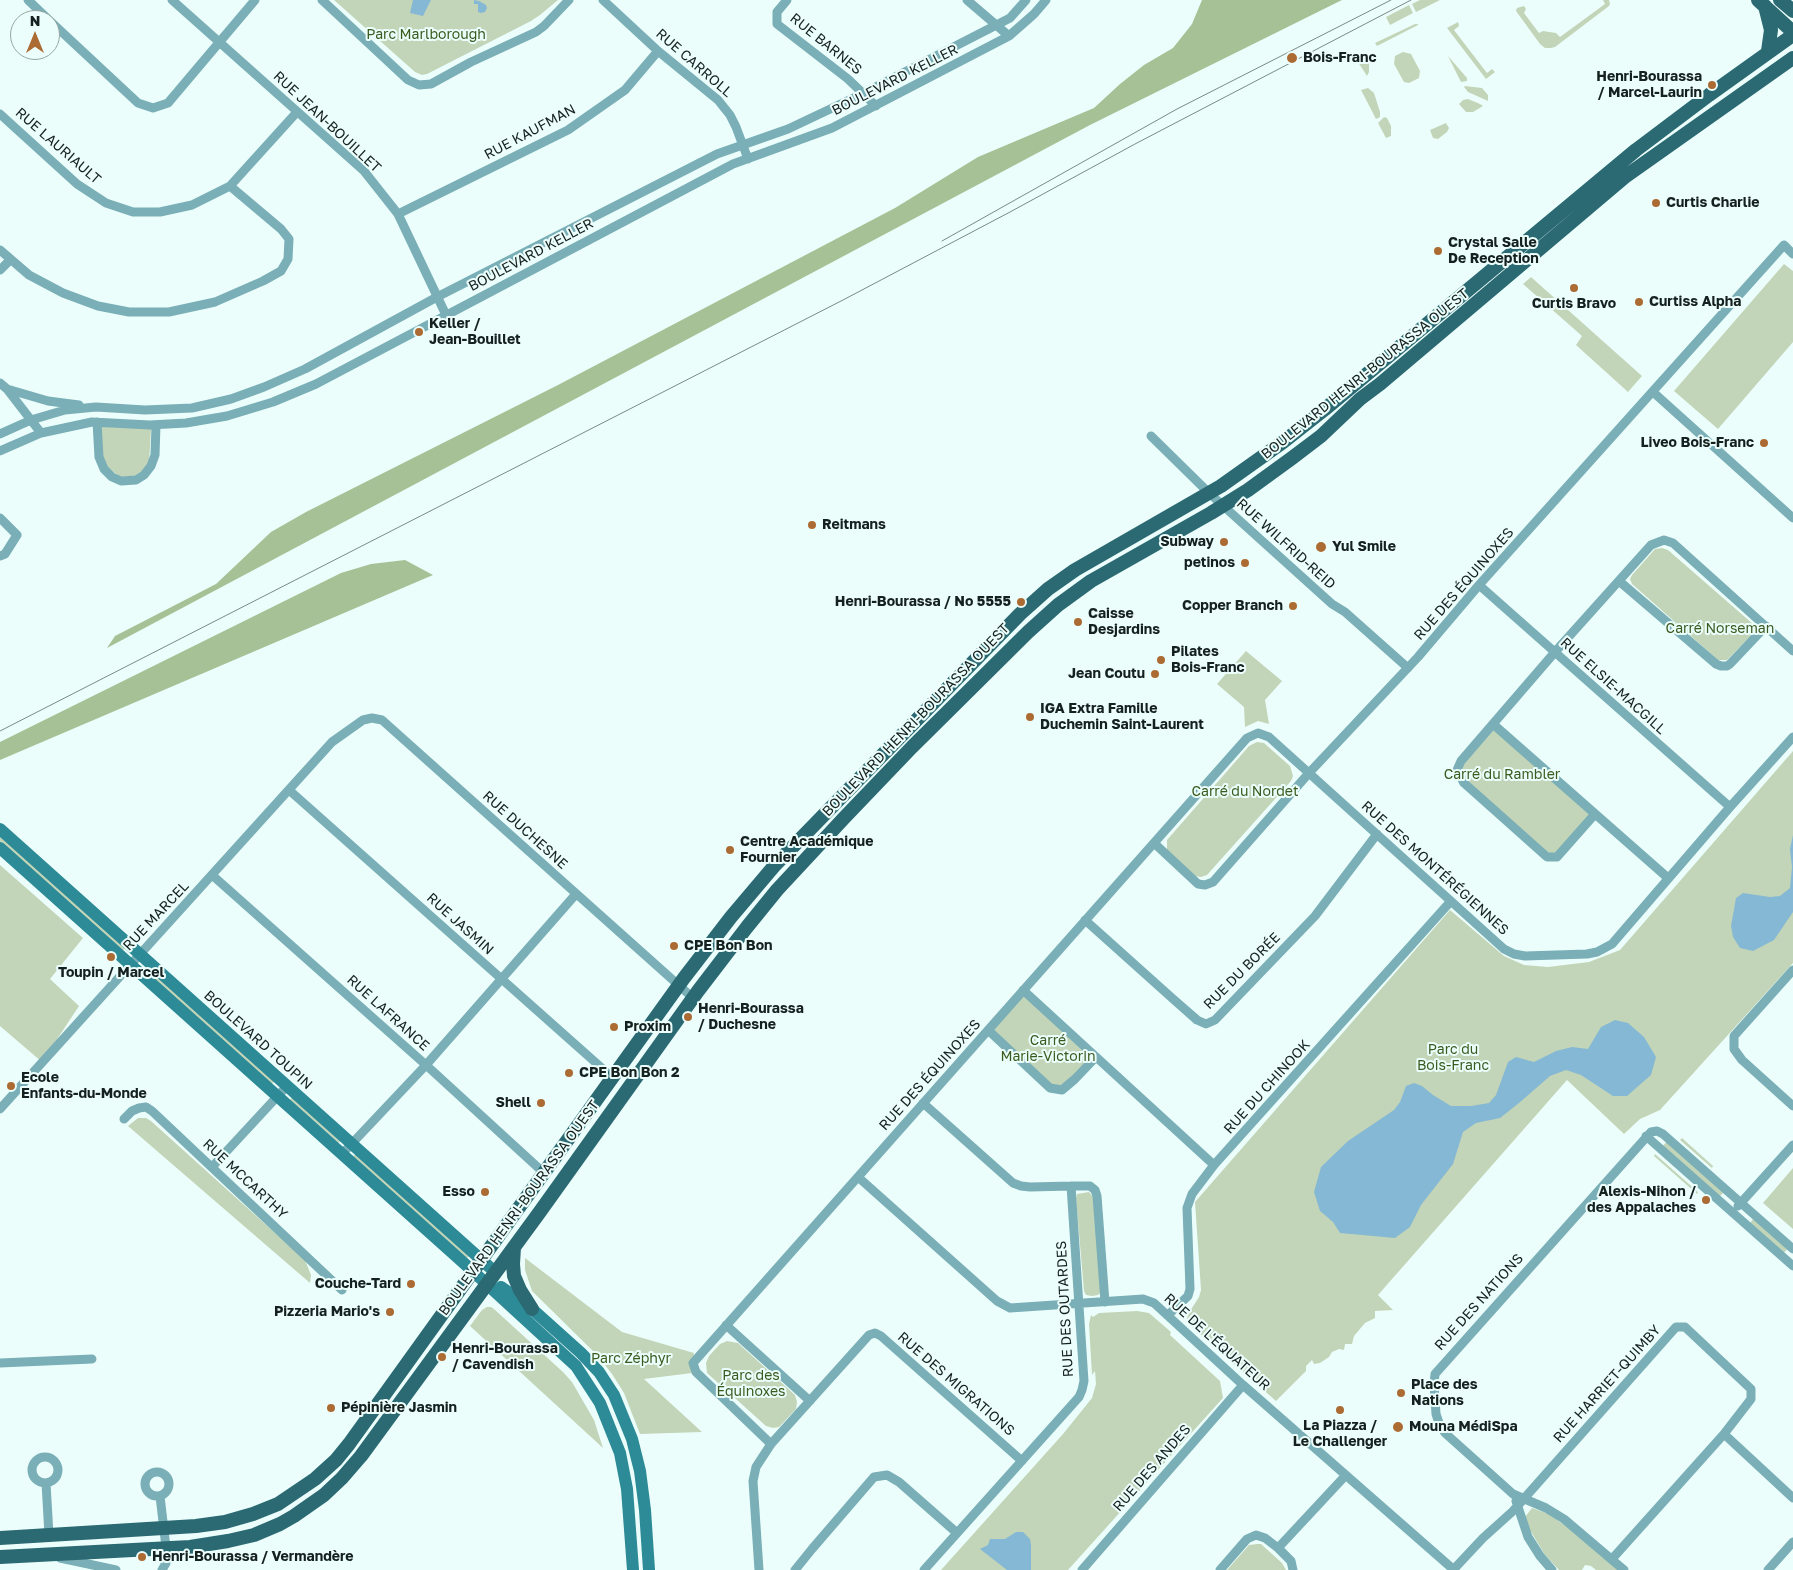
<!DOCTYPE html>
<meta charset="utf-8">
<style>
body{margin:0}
#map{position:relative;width:1793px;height:1570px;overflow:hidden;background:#ecfefb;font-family:"Golos Text",sans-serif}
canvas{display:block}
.north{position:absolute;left:10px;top:10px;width:50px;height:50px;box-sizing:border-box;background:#ecfefb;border:1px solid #96a6a3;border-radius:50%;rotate:0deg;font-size:14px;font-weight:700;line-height:20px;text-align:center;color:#15211f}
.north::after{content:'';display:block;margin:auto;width:18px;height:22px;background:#ab6b33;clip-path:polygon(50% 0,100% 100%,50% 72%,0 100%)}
</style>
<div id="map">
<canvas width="1793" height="1570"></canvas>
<div class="north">N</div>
</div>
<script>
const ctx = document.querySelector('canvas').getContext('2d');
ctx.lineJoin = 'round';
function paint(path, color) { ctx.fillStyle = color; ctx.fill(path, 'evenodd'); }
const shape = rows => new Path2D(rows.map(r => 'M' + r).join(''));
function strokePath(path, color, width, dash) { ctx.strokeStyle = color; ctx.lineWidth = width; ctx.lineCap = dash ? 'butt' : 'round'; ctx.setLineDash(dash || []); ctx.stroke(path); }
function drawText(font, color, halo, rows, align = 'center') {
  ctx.font = font + ' "Golos Text",sans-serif'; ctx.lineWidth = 4; ctx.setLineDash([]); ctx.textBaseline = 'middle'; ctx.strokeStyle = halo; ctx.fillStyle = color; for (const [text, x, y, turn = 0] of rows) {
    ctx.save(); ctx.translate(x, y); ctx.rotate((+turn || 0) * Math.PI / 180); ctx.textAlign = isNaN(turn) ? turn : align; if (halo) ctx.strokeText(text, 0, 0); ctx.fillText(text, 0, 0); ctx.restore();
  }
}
const green = shape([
 [334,0,558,0,540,15,531,21,427,74,422,75,415,72],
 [1420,0,1440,0,1416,12,1412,4],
 [1603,0,1609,0,1610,4,1609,6,1555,47,1551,48,1545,48,1540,44,1516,11,1517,8,1524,6,1526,9,1524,13,1539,33,1543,31,1556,33,1560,37,1605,4],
 [1409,5,1413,13,1390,25,1386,17],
 [1458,22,1459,26,1454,30,1487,73,1492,69,1495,72,1486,79,1447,28],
 [1415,24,1418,24,1418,25,1377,46,1375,43],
 [1403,52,1411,54,1420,71,1419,78,1409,83,1404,82,1394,64,1395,56],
 [1364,56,1367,57,1369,63,1369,72,1367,76,1358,62,1359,59],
 [1448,56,1467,78,1467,81,1461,82],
 [1465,86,1482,88,1488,95,1488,101,1468,92,1464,87],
 [1368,88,1374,93,1380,112,1380,117,1376,119,1361,90],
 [1468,99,1480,104,1483,106,1473,112,1466,112,1459,104,1463,100],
 [1384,117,1387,118,1391,126,1391,136,1386,138,1378,123],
 [1446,123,1449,128,1447,132,1438,139,1433,138,1430,130],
 [1784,264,1793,271,1793,342,1718,429,1674,391],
 [1531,277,1642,376,1628,392,1576,345,1582,336,1523,284],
 [101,425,151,429,149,464,144,470,134,476,120,477,106,466,102,454],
 [1662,548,1668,550,1753,624,1753,634,1727,660,1718,660,1632,584,1630,579,1632,575,1655,549],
 [1246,651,1282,681,1265,700,1269,724,1258,721,1245,727,1244,707,1217,684],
 [1493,724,1595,814,1557,857,1547,857,1457,771],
 [1257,742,1264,743,1290,766,1293,776,1291,781,1207,875,1201,877,1195,876,1167,851,1167,840,1249,746],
 [1793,751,1793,963,1660,1110,1640,1119,1624,1134,1567,1080,1378,1295,1393,1310,1375,1311,1375,1318,1365,1323,1354,1336,1352,1344,1345,1344,1344,1350,1339,1349,1332,1352,1329,1357,1320,1363,1314,1364,1312,1360,1306,1366,1306,1371,1276,1401,1189,1324,1187,1318,1190,1311,1199,1297,1201,1290,1195,1202,1450,910,1504,956,1524,965,1548,967,1589,962,1620,950],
 [0,833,126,947,121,952,0,844],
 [0,865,83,938,50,979,79,1006,42,1062,0,1026],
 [150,968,274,1081,273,1083,271,1084,145,973],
 [1023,990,1096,1057,1062,1090,1050,1088,988,1030],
 [292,1097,340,1141,339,1143,290,1100],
 [138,1118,146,1118,151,1121,305,1260,311,1275,310,1283,128,1126],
 [1682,1138,1713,1166,1712,1168,1680,1140],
 [1667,1141,1724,1192,1719,1197,1662,1147],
 [1655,1154,1698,1192,1697,1194,1654,1156],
 [354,1155,358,1155,364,1159,450,1236,469,1257,465,1258,449,1246,356,1162,353,1158],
 [1793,1168,1793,1229,1763,1203],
 [1089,1192,1093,1197,1101,1292,1098,1295,1092,1296,1086,1295,1084,1291,1076,1198,1077,1194],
 [1754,1218,1788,1248,1783,1254,1749,1224],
 [525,1258,622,1332,694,1353,692,1373,644,1379,702,1432,640,1434,624,1393,612,1374,598,1356,532,1291,525,1270],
 [487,1307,491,1307,494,1309,563,1372,572,1382,594,1420,603,1448,470,1326,482,1310],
 [1137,1311,1149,1313,1171,1332,1170,1335,1220,1381,1223,1398,1068,1570,941,1570,1063,1434,1092,1398,1096,1384,1095,1371,1092,1375,1089,1324,1091,1315,1093,1317,1099,1313],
 [727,1341,738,1343,795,1395,797,1402,796,1409,779,1427,773,1428,766,1426,707,1373,706,1363,709,1356,720,1344],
 [1532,1508,1549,1514,1567,1527,1618,1570,1596,1570,1591,1566,1585,1565,1582,1570,1559,1570,1545,1555,1530,1530,1525,1517],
 [1257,1544,1261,1544,1282,1563,1286,1570,1227,1570,1249,1545]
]);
const forest = shape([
 [1202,0,1342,0,1090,125,107,648,115,636,216,584,271,532,306,512,558,385,895,208,978,157,1094,108,1120,84,1144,65,1173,48,1192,24],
 [405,560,433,575,0,760,0,742,341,573,371,564]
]);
const water = shape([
 [413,0,431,0,423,16,410,13],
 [474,0,479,1,486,5,487,8,485,12,481,13,478,12,478,4,474,4],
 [1793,835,1793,912,1774,940,1753,951,1740,948,1733,937,1731,926,1736,898,1743,893,1770,897,1780,896,1790,888,1792,867,1790,849],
 [1615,1020,1628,1023,1644,1037,1656,1057,1651,1075,1627,1096,1613,1096,1581,1075,1566,1070,1550,1076,1519,1103,1500,1118,1476,1123,1463,1132,1453,1164,1421,1205,1410,1227,1395,1238,1340,1233,1333,1222,1320,1211,1314,1192,1321,1167,1348,1141,1394,1110,1400,1102,1406,1086,1414,1083,1422,1086,1433,1095,1451,1106,1471,1106,1489,1103,1496,1095,1508,1062,1516,1057,1534,1062,1556,1051,1572,1047,1588,1049,1601,1027],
 [1016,1532,1023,1532,1030,1539,1031,1545,1031,1570,1007,1570,980,1549,988,1545,990,1539,1005,1539]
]);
const street = shape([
 [28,0,49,20],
 [172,0,364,171,398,214,446,315],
 [322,0,408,80,419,85,431,84,471,62,536,32,544,26,569,0],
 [603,0,658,51,718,100,730,115,736,127,748,159],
 [787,0,777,12,777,24,848,79,876,106],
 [967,0,1009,36],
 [50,21,138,103,153,108,168,103,255,0],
 [0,114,77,184,106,203,133,212,160,212,192,205,230,186,297,112],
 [398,214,568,130,625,90,658,51],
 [0,250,29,275,63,293,98,306,129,312,169,312,215,302,263,281,281,271,288,259,289,239,281,229,230,186],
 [0,270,10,260],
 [0,383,7,389,41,433],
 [7,389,48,401,79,405],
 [1653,392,1793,518],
 [97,422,99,457,104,469,112,477,121,481,136,480,144,475,151,466,155,455,156,425],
 [0,434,31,420,65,410,96,407,145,410,192,408,231,399,264,387,305,369,437,297,717,154,788,129,864,93,1010,18,1026,0],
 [1151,436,1209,493,1332,604,1345,612,1408,668],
 [0,451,41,433,92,422,150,425,186,423,227,416,273,402,316,384,733,164,832,128,1009,36,1034,14,1046,0],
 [0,518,17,535,5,554,0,556],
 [1619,581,1716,664,1721,666,1727,666,1730,664,1766,626],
 [1479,585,1730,807],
 [1493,724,1668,878],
 [289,790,613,1078],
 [1595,814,1557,857,1547,857,1464,783,1457,770,1461,761,1555,652,1651,545,1664,540,1673,543,1793,651],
 [1154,843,1198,884,1205,885,1213,882,1309,773,1418,657,1479,585,1784,245,1793,254],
 [212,875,426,1065,544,1173],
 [1085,920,1172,998,1197,1020,1206,1024,1215,1020,1315,916,1377,834],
 [1793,970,1734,1036,1734,1049,1742,1060,1793,1106],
 [1023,990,1214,1165],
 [988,1030,1050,1088,1062,1090,1075,1079,1096,1057],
 [923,1103,1013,1183,1021,1186,1030,1187,1071,1186],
 [0,1109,332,742,363,720,372,718,382,720,693,998],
 [124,1119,132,1111,139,1108,146,1107,152,1111,342,1290],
 [1646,1136,1793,1266],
 [342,1154,426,1065,576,894],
 [212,1167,287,1086],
 [858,1177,997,1301,1010,1308,1143,1299,1154,1303,1243,1385,1454,1570],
 [1738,1206,1793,1145],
 [1168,1315,1188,1296,1190,1289,1187,1208,1192,1194,1214,1165,1451,901],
 [726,1325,810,1401],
 [0,1363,92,1359],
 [1724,1434,1793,1498],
 [771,1444,696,1372,693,1363,1247,738,1258,733,1269,737,1504,949,1514,954,1525,956,1587,954,1597,952,1612,944,1730,807,1793,737],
 '32 1470a13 13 0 1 1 26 0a13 13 0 1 1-26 0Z',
 '145 1484a12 12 0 1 1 24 0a12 12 0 1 1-24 0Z',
 [46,1483,49,1535],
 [160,1496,167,1556,166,1563,162,1570],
 [1516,1501,1528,1537,1540,1556,1552,1570],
 [1278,1548,1346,1475],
 [60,1558,116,1570],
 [759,1570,753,1481,756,1467,771,1444,869,1335,875,1333,881,1336,1022,1461],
 [795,1570,812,1549,874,1477,887,1475,899,1482,957,1533],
 [924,1570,1079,1397,1082,1390,1084,1381,1071,1186,1090,1186,1095,1190,1097,1196,1105,1302],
 [1082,1570,1243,1385],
 [1220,1570,1247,1539,1256,1535,1265,1538,1278,1548,1291,1561,1293,1570],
 [1453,1570,1483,1538,1513,1511,1676,1327,1685,1327,1751,1389,1751,1399,1724,1434,1612,1559],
 [1624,1570,1564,1519,1546,1508,1513,1494,1445,1433,1439,1423,1436,1414,1434,1384,1435,1374,1651,1132,1657,1131,1663,1134,1793,1249],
 [1768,1570,1793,1542]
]);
const secondary = shape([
 [0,829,495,1272],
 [0,848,466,1265,576,1366,600,1403,620,1453,627,1489,633,1570],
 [501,1287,532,1309,581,1353,599,1372,614,1395,632,1439,640,1471,645,1510,649,1570]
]);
const primary = shape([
 [1758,0,1793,32],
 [1780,0,1793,11],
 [1765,6,1771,30,1768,51],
 [514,1247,513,1264,514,1276,520,1290,532,1309],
 [0,1538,196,1526,225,1522,253,1514,278,1504,315,1479,336,1460,349,1444,684,978,731,917,775,865,1020,614,1048,589,1075,570,1221,486,1283,442,1325,409,1636,150,1709,95,1793,35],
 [0,1557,190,1547,228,1541,254,1535,280,1524,294,1516,324,1495,342,1478,361,1456,539,1213,698,991,747,927,777,890,844,818,912,747,1028,632,1058,605,1091,581,1211,513,1248,490,1292,458,1321,436,1360,399,1380,384,1626,176,1793,58]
]);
const tram = shape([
 [942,241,1177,109,1391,0],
 [0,731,843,300,1010,212,1135,144,1411,0]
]);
const markers = [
 [1292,58,6,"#ab6b33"],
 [1712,85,5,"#ab6b33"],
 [1656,203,5,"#ab6b33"],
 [1438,251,5,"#ab6b33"],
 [1574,288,5,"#ab6b33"],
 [1639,302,5,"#ab6b33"],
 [419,332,5,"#ab6b33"],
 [1764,443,5,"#ab6b33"],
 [812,525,5,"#ab6b33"],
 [1224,542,5,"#ab6b33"],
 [1321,547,6,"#ab6b33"],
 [1245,563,5,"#ab6b33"],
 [1021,602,5,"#ab6b33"],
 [1293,606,5,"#ab6b33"],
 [1078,622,5,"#ab6b33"],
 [1161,660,5,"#ab6b33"],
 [1155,674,5,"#ab6b33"],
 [1030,717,5,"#ab6b33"],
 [730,850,5,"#ab6b33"],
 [674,946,5,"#ab6b33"],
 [111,957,5,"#ab6b33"],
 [688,1017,5,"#ab6b33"],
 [614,1027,5,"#ab6b33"],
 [569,1073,5,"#ab6b33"],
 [11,1086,5,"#ab6b33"],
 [541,1103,5,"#ab6b33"],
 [485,1192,5,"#ab6b33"],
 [1706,1200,5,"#ab6b33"],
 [411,1284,5,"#ab6b33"],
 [390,1312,5,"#ab6b33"],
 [442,1357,5,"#ab6b33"],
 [1401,1393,5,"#ab6b33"],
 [331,1408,5,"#ab6b33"],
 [1340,1410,5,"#ab6b33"],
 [1398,1427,6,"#ab6b33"],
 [142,1557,5,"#ab6b33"]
];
const parkNames = [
 ["Parc Marlborough",426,35],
 ["Carré Norseman",1720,629],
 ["Carré du Rambler",1502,775],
 ["Carré du Nordet",1245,792],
 ["Carré",1048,1041],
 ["Marie-Victorin",1048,1057],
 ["Parc du",1453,1050],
 ["Bois-Franc",1453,1066],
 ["Parc Zéphyr",631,1359],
 ["Parc des",751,1376],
 ["Équinoxes",751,1392]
];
const streetNames = [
 ["RUE BARNES",826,44,39],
 ["RUE CARROLL",694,63,41],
 ["BOULEVARD KELLER",895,80,-27],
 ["RUE JEAN-BOUILLET",327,122,43],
 ["RUE KAUFMAN",530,132,-28],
 ["RUE LAURIAULT",58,146,41],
 ["BOULEVARD KELLER",531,255,-28],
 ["BOULEVARD HENRI-BOURASSA OUEST",1365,374,-39],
 ["RUE WILFRID-REID",1286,544,42],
 ["RUE DES ÉQUINOXES",1464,584,-49],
 ["RUE ELSIE-MACGILL",1613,686,42],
 ["BOULEVARD HENRI-BOURASSA OUEST",916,720,-46],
 ["RUE DUCHESNE",525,830,42],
 ["RUE DES MONTÉRÉGIENNES",1435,868,42],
 ["RUE MARCEL",156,916,-47],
 ["RUE JASMIN",460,924,42],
 ["RUE DU BORÉE",1242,971,-45],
 ["RUE LAFRANCE",388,1013,42],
 ["BOULEVARD TOUPIN",258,1040,42],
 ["RUE DES ÉQUINOXES",930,1075,-48],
 ["RUE DU CHINOOK",1267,1087,-48],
 ["RUE MCCARTHY",245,1179,43],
 ["BOULEVARD HENRI-BOURASSA OUEST",519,1208,-54],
 ["RUE DES NATIONS",1479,1302,-48],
 ["RUE DES OUTARDES",1065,1309,-93],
 ["RUE DE L'ÉQUATEUR",1217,1342,42],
 ["RUE DES MIGRATIONS",956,1384,41],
 ["RUE HARRIET-QUIMBY",1607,1384,-48],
 ["RUE DES ANDES",1152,1468,-49]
];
const poiNames = [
 ["Bois-Franc",1303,58],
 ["Henri-Bourassa",1702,77,"right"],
 ["/ Marcel-Laurin",1702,93,"right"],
 ["Curtis Charlie",1666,203],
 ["Crystal Salle",1448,243],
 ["De Reception",1448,259],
 ["Curtiss Alpha",1649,302],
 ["Curtis Bravo",1574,304,"center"],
 ["Keller /",429,324],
 ["Jean-Bouillet",429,340],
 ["Liveo Bois-Franc",1754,443,"right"],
 ["Reitmans",822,525],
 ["Subway",1214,542,"right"],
 ["Yul Smile",1332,547],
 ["petinos",1235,563,"right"],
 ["Henri-Bourassa / No 5555",1011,602,"right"],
 ["Copper Branch",1283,606,"right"],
 ["Caisse",1088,614],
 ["Desjardins",1088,630],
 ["Pilates",1171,652],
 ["Bois-Franc",1171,668],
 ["Jean Coutu",1145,674,"right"],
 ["IGA Extra Famille",1040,709],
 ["Duchemin Saint-Laurent",1040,725],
 ["Centre Académique",740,842],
 ["Fournier",740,858],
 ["CPE Bon Bon",684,946],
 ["Toupin / Marcel",111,973,"center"],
 ["Henri-Bourassa",698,1009],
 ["/ Duchesne",698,1025],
 ["Proxim",624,1027],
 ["CPE Bon Bon 2",579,1073],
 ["Ecole",21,1078],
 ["Enfants-du-Monde",21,1094],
 ["Shell",531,1103,"right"],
 ["Esso",475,1192,"right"],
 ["Alexis-Nihon /",1696,1192,"right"],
 ["des Appalaches",1696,1208,"right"],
 ["Couche-Tard",401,1284,"right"],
 ["Pizzeria Mario's",380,1312,"right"],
 ["Henri-Bourassa",452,1349],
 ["/ Cavendish",452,1365],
 ["Place des",1411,1385],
 ["Nations",1411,1401],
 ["Pépinière Jasmin",341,1408],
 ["La Piazza /",1340,1426,"center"],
 ["Le Challenger",1340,1442,"center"],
 ["Mouna MédiSpa",1409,1427],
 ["Henri-Bourassa / Vermandère",152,1557]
];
paint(green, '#c3d5b8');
paint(forest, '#a5c195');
paint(water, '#85b8d4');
strokePath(street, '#7aafb7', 9);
strokePath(secondary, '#2d8a97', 12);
strokePath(primary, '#2b6a73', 14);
strokePath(tram, '#7a8986', 1);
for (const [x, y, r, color] of markers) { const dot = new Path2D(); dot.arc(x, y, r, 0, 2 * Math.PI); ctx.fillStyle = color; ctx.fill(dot); strokePath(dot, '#ecfefb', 2); }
drawText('14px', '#395b1f', '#ecfefb', parkNames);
drawText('14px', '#15211f', '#ecfefb', streetNames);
drawText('bold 14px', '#15211f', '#ecfefb', poiNames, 'left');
</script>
